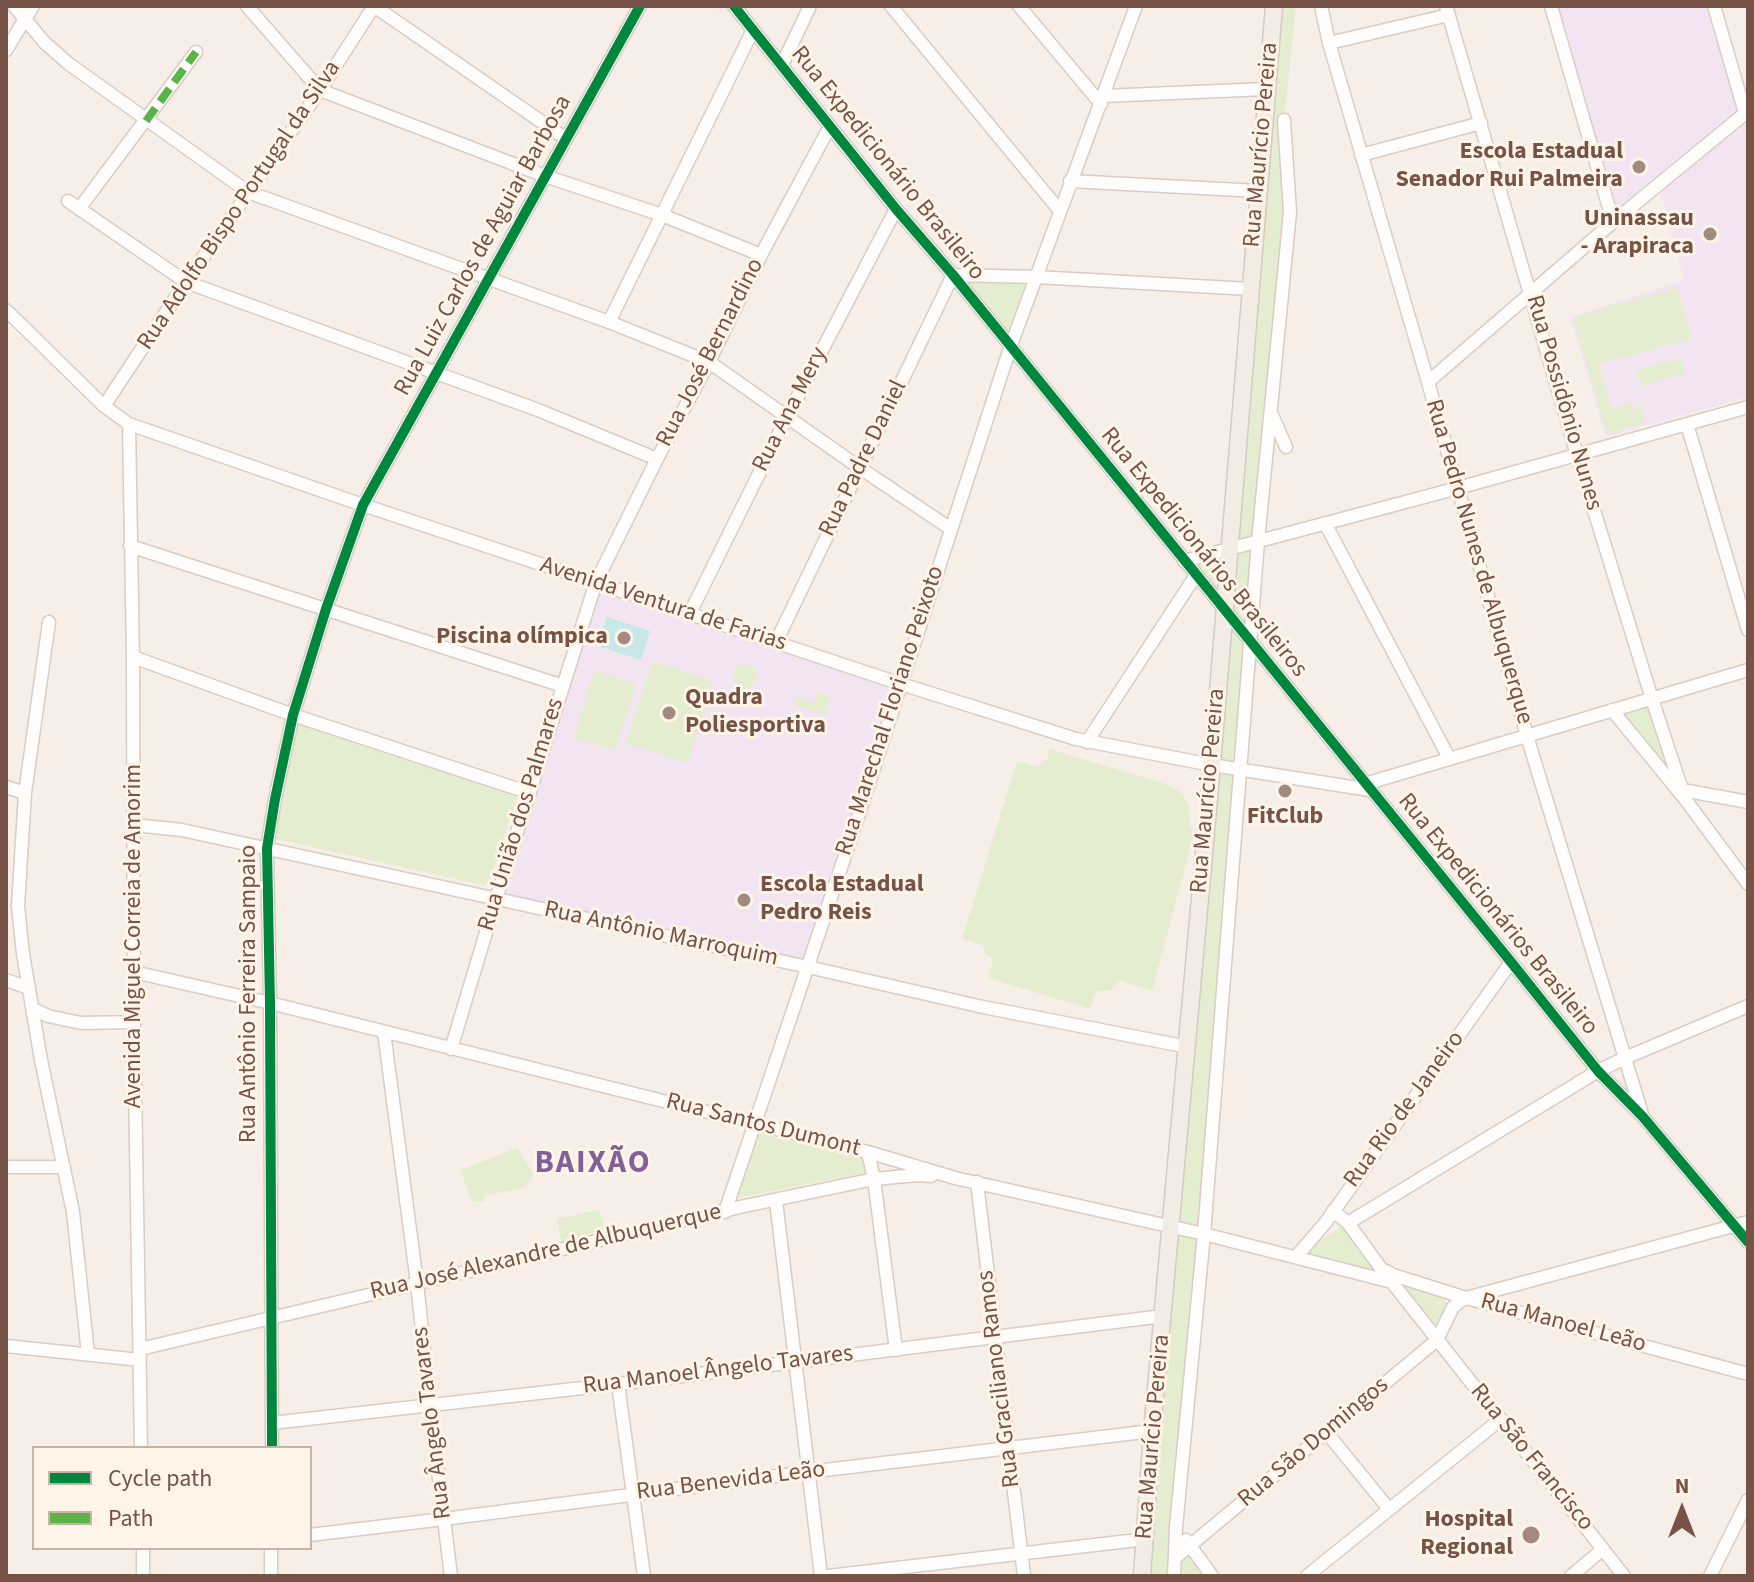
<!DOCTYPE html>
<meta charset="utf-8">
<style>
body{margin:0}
#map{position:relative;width:1754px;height:1582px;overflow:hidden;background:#f7efe7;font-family:"Source Sans 3",sans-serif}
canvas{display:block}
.frame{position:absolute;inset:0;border:8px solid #765346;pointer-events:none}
.legend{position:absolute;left:32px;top:1446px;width:280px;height:104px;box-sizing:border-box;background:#fff4e8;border:2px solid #c8b4a7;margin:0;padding:10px 14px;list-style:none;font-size:24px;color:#765346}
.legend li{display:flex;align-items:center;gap:16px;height:40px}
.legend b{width:40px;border:2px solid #c8b4a7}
.north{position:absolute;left:1642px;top:1470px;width:80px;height:80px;-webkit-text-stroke:6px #fff4e8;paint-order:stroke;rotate:0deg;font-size:22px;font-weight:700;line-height:32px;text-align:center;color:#765346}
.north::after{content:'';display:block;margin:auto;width:28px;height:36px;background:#765346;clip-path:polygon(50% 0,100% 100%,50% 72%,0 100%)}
</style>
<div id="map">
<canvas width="1754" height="1582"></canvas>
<div class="frame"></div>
<ul class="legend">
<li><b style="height:10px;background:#00873e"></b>Cycle path</li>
<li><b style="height:10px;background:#5ab447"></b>Path</li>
</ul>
<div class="north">N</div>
</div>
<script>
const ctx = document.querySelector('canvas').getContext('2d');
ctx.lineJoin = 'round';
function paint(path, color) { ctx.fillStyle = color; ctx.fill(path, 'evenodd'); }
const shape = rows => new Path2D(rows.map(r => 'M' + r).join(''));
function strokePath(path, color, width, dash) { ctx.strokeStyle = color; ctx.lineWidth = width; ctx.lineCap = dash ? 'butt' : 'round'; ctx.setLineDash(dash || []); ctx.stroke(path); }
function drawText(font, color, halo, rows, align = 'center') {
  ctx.font = font + ' "Source Sans 3",sans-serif'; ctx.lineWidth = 6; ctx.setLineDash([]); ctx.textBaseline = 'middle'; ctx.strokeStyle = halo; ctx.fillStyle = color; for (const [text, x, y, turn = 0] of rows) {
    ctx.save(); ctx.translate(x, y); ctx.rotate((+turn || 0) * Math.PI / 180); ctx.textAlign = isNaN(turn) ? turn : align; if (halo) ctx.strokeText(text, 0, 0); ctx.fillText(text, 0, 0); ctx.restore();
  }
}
const education = shape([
 [1551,6,1714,6,1745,113,1613,222],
 [1748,115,1748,397,1606,437,1570,317,1684,280,1659,188],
 [596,582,901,684,808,967,496,899]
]);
const green = shape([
 [1274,6,1296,6,1284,120,1290,212,1175,1558,1191,1546,1212,1576,1142,1576,1224,611,1184,561,1229,549],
 [960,280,1027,280,1006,336],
 [1677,287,1692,339,1599,364,1611,408,1631,403,1633,408,1641,406,1646,423,1607,434,1573,318,1617,303,1619,305],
 [1681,358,1686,374,1641,386,1636,370],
 [652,661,713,682,688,763,625,743],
 '733 676a12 12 0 1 1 24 0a12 12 0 1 1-24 0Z',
 [595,670,637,684,614,751,573,738],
 [818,691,830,696,825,715,792,704,795,696,814,703],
 [1652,699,1682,790,1612,710],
 [297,723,518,796,488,886,271,838],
 [1050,749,1166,784,1176,789,1183,795,1188,804,1190,818,1189,828,1195,830,1152,991,1120,981,1111,990,1096,991,1090,1009,988,978,993,959,986,954,982,945,962,939,1017,761,1038,767,1047,759],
 [757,1133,865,1159,867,1175,849,1176,737,1198],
 [517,1148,534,1175,525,1187,484,1196,484,1202,472,1201,460,1170],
 [599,1210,604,1229,561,1242,557,1219],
 [1343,1226,1373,1270,1302,1253],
 [1388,1276,1444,1298,1447,1306,1435,1331]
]);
const water = shape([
 [607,617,650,631,641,660,598,646]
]);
const minor = shape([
 [14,6,45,43,69,64,248,192,609,322,709,362,860,468,951,529],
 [247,6,320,90,545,176,662,215,761,255],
 [374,6,565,138],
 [734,6,896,209,953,275,1511,962,1598,1071,1643,1117,1748,1242],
 [891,6,1060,211],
 [1019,6,1101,104],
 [1321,6,1329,43,1428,382,1527,736,1642,1114],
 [1446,6,1577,455,1652,699,1685,799],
 [1551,6,1613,222],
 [1714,6,1745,113],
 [1329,43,1449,15],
 [6,50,33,6],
 [782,65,810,6],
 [1103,96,1266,89],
 [1361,155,1481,123],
 [1070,181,1258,191],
 [68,201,186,282,538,410,657,459],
 [79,209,196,52],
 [6,310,104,406,129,424,363,505,901,684,1076,739,1212,765,1370,790],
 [609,322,753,30],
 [1428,382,1613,222,1748,111],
 [104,406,186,282,320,90,374,6],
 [1272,415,1286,447],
 [129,424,133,657,134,1022,141,1448],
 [1687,424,1748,630],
 [1325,523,1449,758],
 [130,546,563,686],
 [1184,561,1458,488,1748,407],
 [690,613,787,417,896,209],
 [49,622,25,793,18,906,23,954,41,1060,73,1212,88,1354],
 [776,642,953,275,1036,277,1250,289],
 [133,657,293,715,530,793],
 [1612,710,1685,799,1748,884],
 [1087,742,1196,575],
 [1365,784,1748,670],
 [6,787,25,793],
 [1677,789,1748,802],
 [134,825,182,830,808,967,983,1007,1188,1047],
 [134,972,270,1003,868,1152,955,1178,1204,1234,1392,1282],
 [6,980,29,988],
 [33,1009,48,1016,81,1023,134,1022],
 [384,1032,417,1283,430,1406,451,1576],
 [451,1049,496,899,596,582,657,459,709,362,761,255,830,126],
 [868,1152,874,1179,896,1350],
 [6,1167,64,1167],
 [977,1182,1024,1576],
 [776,1201,821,1576],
 [1333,1211,1348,1223,1380,1267,1624,1576],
 [725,1212,856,823,1010,348,1136,6],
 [1348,1223,1598,1071,1625,1058,1748,1006],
 [1296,1257,1326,1222,1511,962],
 [1386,1271,1393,1275,1466,1298,1748,1374],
 [6,1346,140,1360],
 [140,1349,740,1207,874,1179,917,1175,931,1176],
 [618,1384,644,1576],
 [272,1423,618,1384,1163,1316],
 [1327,1433,1389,1509],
 [272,1448,270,1003,267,848,275,799,293,715,326,609,363,505,640,6],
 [310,1535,444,1519,808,1472,1152,1431],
 [1186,1540,1212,1576],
 [143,1548,143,1576],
 [271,1548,271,1576],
 [1175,1558,1437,1340,1453,1307,1458,1303,1466,1298,1748,1222],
 [828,1576,1146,1539],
 [1174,1576,1176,1527,1204,1234,1258,541,1290,212,1284,120],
 [1307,1576,1501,1419],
 [1571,1576,1603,1549],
 [1710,1576,1748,1500]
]);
const major = shape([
 [1142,1576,1152,1431,1212,765,1274,6]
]);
const quiet = shape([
 [146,121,196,52]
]);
const cycleway = shape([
 [734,6,896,209,953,275,1511,962,1598,1071,1643,1117,1748,1242],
 [272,1448,270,1003,267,848,275,799,293,715,326,609,363,505,640,6]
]);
const markers = [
 [1639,167,8,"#a38a7e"],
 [1710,234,8,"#a38a7e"],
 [624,638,8,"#a38a7e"],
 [669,713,8,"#a38a7e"],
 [1285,791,8,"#a38a7e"],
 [744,900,8,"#a38a7e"],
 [1531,1535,10,"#a38a7e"]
];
const streetNames = [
 ["Rua Maurício Pereira",1262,145,-85],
 ["Rua Expedicionário Brasileiro",887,164,51],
 ["Rua Adolfo Bispo Portugal da Silva",240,206,-56],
 ["Rua Luiz Carlos de Aguiar Barbosa",484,246,-61],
 ["Rua José Bernardino",711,353,-63],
 ["Rua Possidônio Nunes",1563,403,74],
 ["Rua Ana Mery",791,410,-63],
 ["Rua Padre Daniel",864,459,-64],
 ["Rua Expedicionários Brasileiros",1203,553,51],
 ["Rua Pedro Nunes de Albuquerque",1478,562,74],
 ["Avenida Ventura de Farias",663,605,18],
 ["Rua Marechal Floriano Peixoto",891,711,-72],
 ["Rua Maurício Pereira",1209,791,-85],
 ["Rua União dos Palmares",522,815,-73],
 ["Rua Expedicionários Brasileiro",1497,915,51],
 ["Rua Antônio Marroquim",661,935,12],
 ["Avenida Miguel Correia de Amorim",135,936,-90],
 ["Rua Antônio Ferreira Sampaio",250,994,-90],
 ["Rua Rio de Janeiro",1405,1110,-54],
 ["Rua Santos Dumont",763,1126,14],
 ["Rua José Alexandre de Albuquerque",546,1253,-13],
 ["Rua Manoel Leão",1563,1324,15],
 ["Rua Manoel Ângelo Tavares",718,1371,-7],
 ["Rua Graciliano Ramos",1000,1379,-97],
 ["Rua Ângelo Tavares",433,1423,-97],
 ["Rua Maurício Pereira",1154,1437,-85],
 ["Rua São Domingos",1314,1443,-40],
 ["Rua São Francisco",1531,1458,51],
 ["Rua Benevida Leão",731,1482,-7]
];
const poiNames = [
 ["Escola Estadual",1623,153],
 ["Senador Rui Palmeira",1623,181],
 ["Uninassau",1694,220],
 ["- Arapiraca",1694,248],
 ["Piscina olímpica",608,638],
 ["Quadra",685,699,"left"],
 ["Poliesportiva",685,727,"left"],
 ["FitClub",1285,818,"center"],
 ["Escola Estadual",760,886,"left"],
 ["Pedro Reis",760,914,"left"],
 ["Hospital",1513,1521],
 ["Regional",1513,1549]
];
const districtNames = [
 ["BAIXÃO",593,1165]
];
paint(education, '#f2e5f1');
paint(green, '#e4edd0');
paint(water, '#c7e8e8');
strokePath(minor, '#d8ccc5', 15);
strokePath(major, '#d6cac3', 19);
strokePath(minor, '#fefdfb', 12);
strokePath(major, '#f2ece4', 16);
strokePath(quiet, '#5ab447', 8, [16, 8]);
strokePath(cycleway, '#00873e', 10);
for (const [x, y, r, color] of markers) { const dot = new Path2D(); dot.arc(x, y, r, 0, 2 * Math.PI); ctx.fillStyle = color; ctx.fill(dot); strokePath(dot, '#fff4e8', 3); }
drawText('24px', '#765346', '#fff4e8', streetNames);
drawText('bold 24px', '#765346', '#fff4e8', poiNames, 'right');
ctx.letterSpacing = '2px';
drawText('bold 32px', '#82619a', '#fff4e8', districtNames);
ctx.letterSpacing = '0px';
</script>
